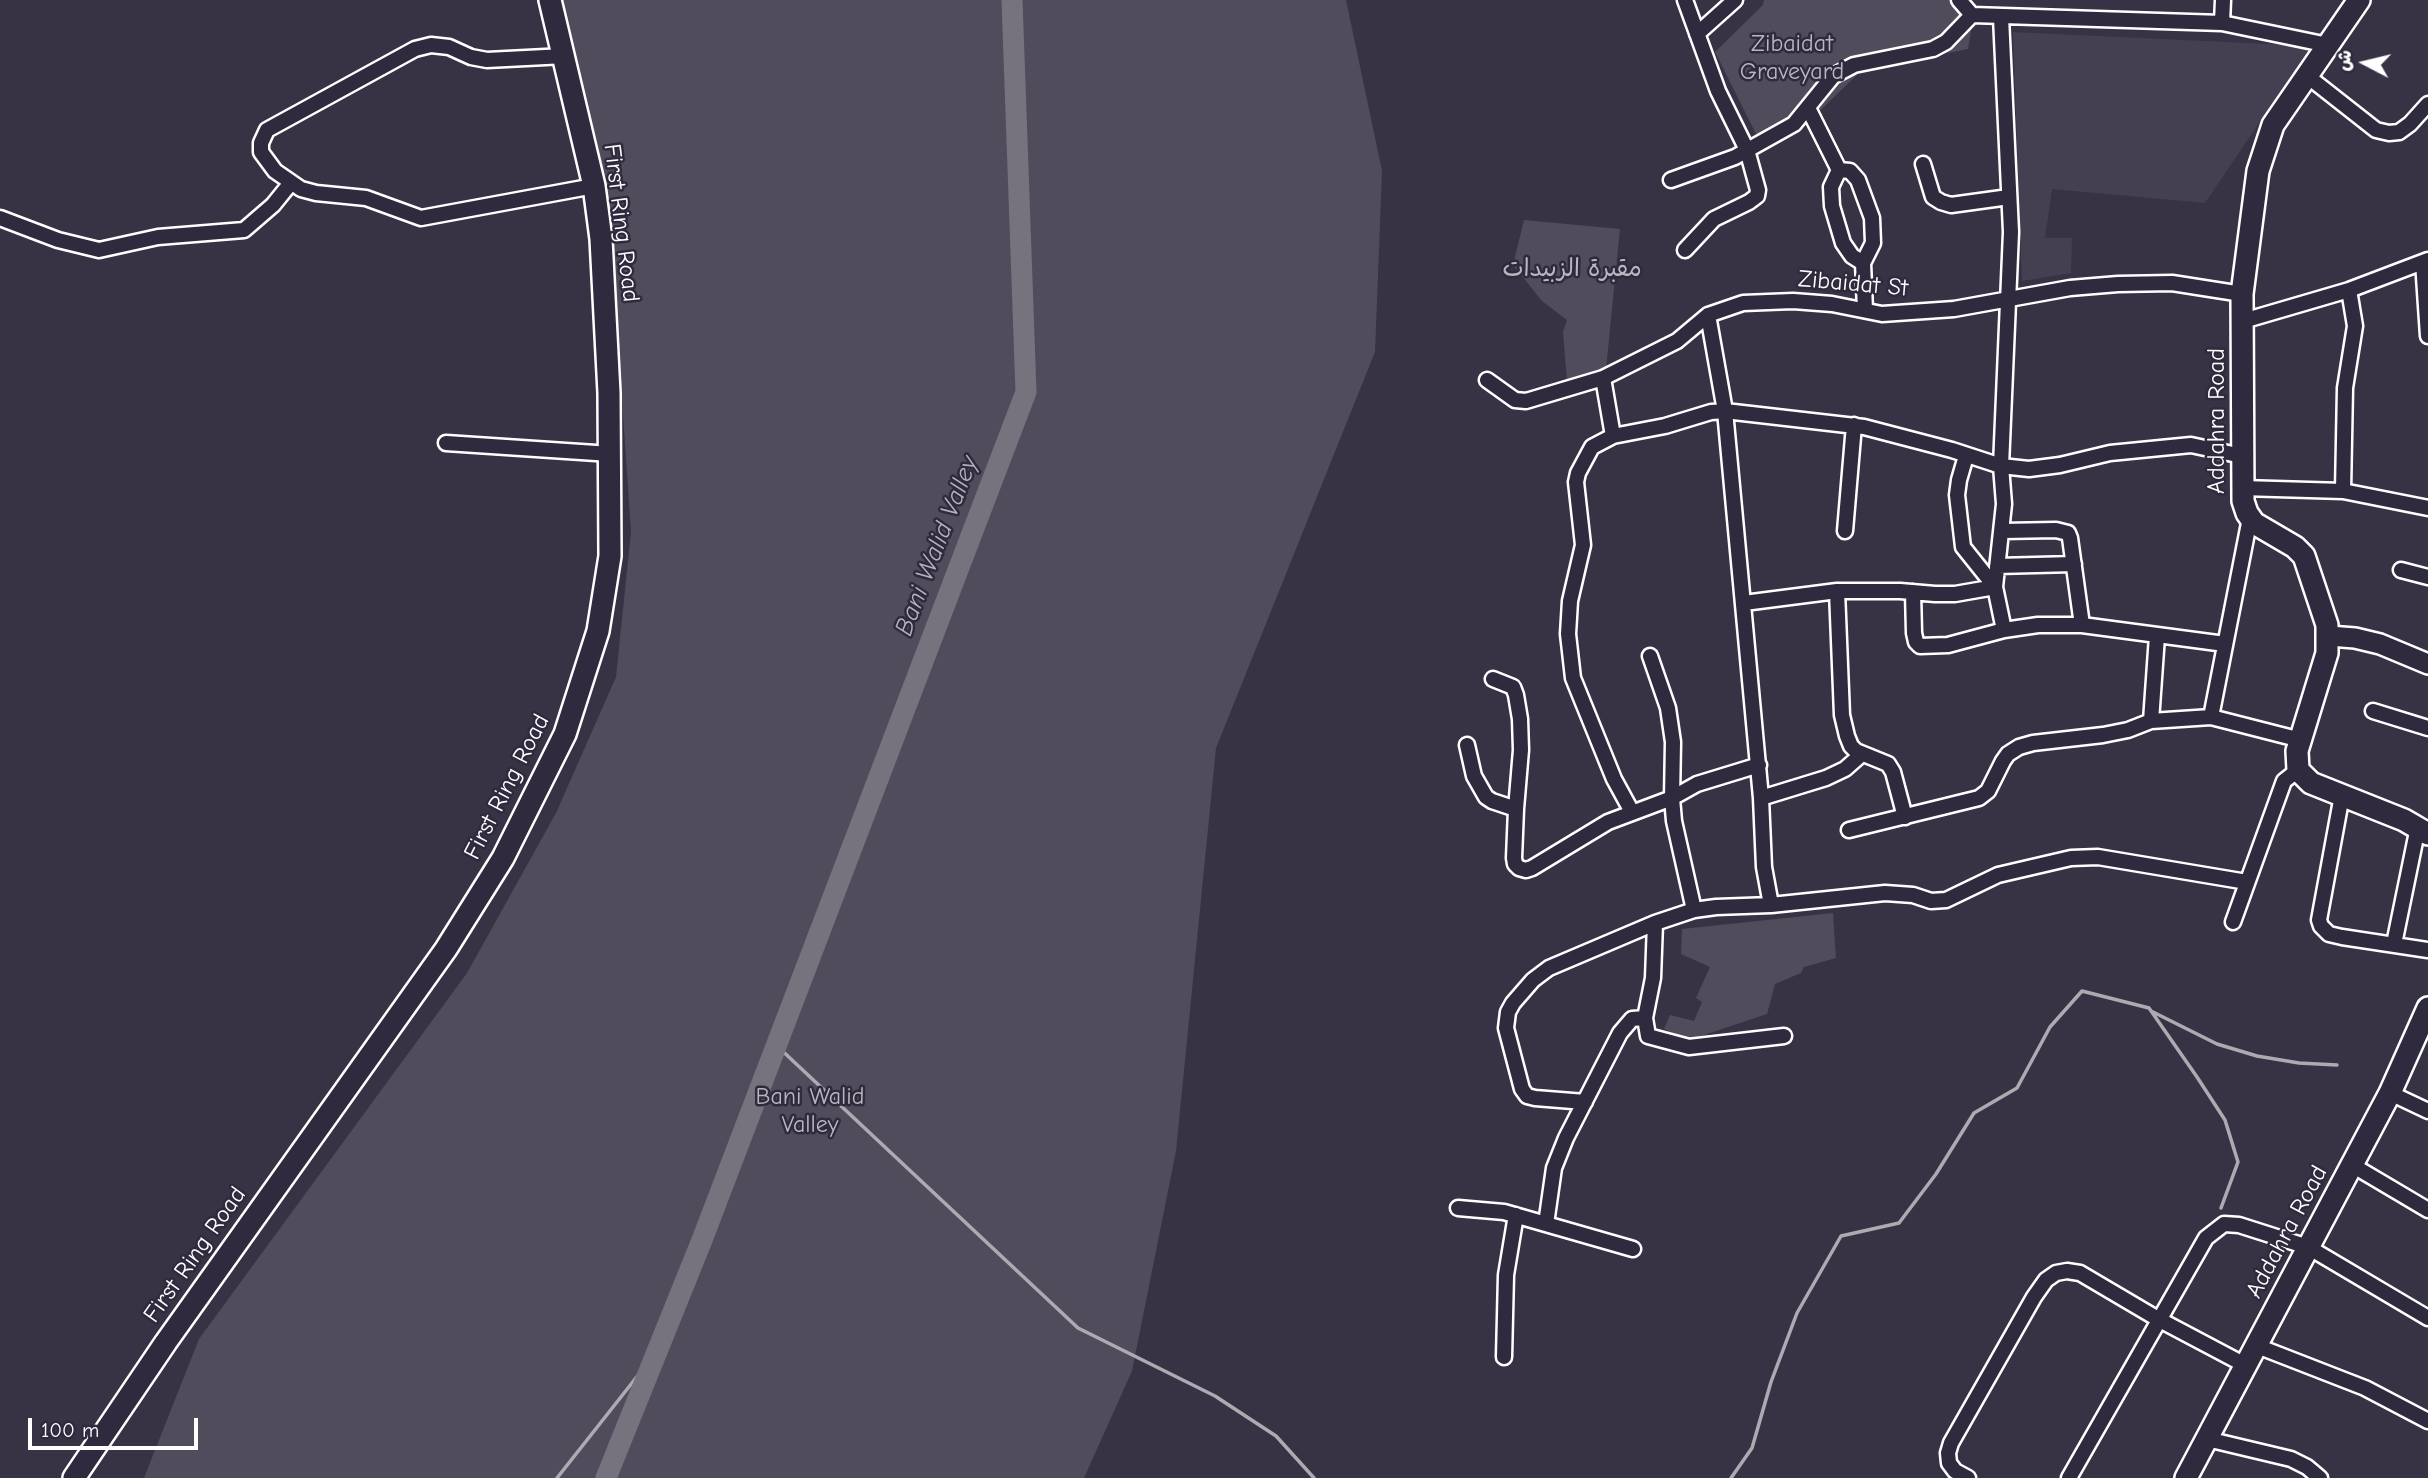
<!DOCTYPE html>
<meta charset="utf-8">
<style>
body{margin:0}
#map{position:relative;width:2428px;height:1478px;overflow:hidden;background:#373345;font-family:"Comic Neue","Playpen Sans Arabic",sans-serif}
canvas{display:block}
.north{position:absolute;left:2330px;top:28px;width:70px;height:70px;-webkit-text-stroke:5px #2f2a3d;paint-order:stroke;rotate:277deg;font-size:19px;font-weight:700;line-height:28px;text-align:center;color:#fff}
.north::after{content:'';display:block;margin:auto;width:24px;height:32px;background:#fff;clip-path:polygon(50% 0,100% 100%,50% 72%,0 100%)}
.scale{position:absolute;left:28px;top:1418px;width:170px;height:32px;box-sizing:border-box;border:4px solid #fff;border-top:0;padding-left:9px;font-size:21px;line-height:24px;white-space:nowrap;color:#fff;-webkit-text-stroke:5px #2f2a3d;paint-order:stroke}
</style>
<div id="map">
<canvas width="2428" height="1478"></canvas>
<div class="north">ش</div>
<div class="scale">100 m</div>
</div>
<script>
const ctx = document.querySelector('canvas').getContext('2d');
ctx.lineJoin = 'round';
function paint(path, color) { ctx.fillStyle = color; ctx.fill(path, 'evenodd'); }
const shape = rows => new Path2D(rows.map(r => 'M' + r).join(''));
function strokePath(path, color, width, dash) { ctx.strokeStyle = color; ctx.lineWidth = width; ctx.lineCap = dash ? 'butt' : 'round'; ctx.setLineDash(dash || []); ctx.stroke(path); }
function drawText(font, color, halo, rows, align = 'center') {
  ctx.font = font + ' "Comic Neue","Playpen Sans Arabic",sans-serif'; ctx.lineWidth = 5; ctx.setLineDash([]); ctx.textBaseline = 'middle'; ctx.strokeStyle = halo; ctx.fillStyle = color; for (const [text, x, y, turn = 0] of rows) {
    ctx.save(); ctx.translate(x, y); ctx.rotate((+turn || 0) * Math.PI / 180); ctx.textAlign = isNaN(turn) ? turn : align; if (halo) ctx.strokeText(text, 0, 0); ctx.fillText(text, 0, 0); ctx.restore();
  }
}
const built = shape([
 [2013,32,2311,46,2205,203,2052,189,2045,238,2072,238,2071,273,2022,281]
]);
const green = shape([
 [556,0,1346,0,1382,171,1375,352,1216,748,1176,1151,1132,1371,1084,1478,144,1478,199,1339,467,973,556,813,616,677,631,532,609,208],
 [1764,0,1949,0,1973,19,1968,49,1862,70,1800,130,1758,138,1715,52,1763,5],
 [1524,220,1620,229,1606,369,1567,381,1563,332,1567,320,1542,301,1513,265],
 [1833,913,1836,958,1804,967,1801,973,1775,984,1767,1014,1689,1040,1664,1029,1670,1015,1694,1021,1702,1002,1696,998,1710,967,1681,954,1682,929]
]);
const stream = shape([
 [2153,1012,2217,1044,2257,1056,2299,1063,2337,1065],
 [776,1045,1078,1328,1215,1396,1276,1436,1314,1478],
 [557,1478,658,1350],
 [1731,1478,1752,1448,1771,1382,1797,1313,1841,1236,1899,1223,1936,1174,1974,1113,2017,1088,2050,1027,2082,991,2149,1008,2197,1077,2225,1120,2238,1162,2221,1208]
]);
const river = shape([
 [606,1478,702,1240,1026,392,1012,0]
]);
const minor = shape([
 [1959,0,1972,15],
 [2001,17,2011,232,2001,466,2004,504,1995,587,2004,630,2038,625,2082,625,2225,644],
 [2222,23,2223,0],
 [1697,34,1735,0],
 [565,56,487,60,471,57,449,47,431,45,415,49,267,130,261,143,261,152,275,171,301,189,316,193,366,198,421,218,594,186],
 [2306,75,2376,130,2389,133,2399,132,2410,124,2428,104],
 [1808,108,1839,170,1831,187,1832,206,1843,243,1852,256,1863,263],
 [1923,164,1933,197,1941,202,1951,205,2009,197],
 [1839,170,1850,171,1858,180,1872,218,1873,243,1863,263,1865,310],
 [1671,180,1735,157,1794,124,1833,76,1854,65,1933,49,1946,42,1972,15,2222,23,2328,45],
 [0,218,58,240,99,250,158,237,244,230,273,205,290,184],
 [1685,250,1714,219,1749,202,1757,196,1758,190,1747,150,1718,91,1685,0],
 [2423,262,2428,336],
 [1708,315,1725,411,1761,798,1764,867,1771,905],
 [2243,321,2349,290,2428,260],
 [1603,378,1613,436],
 [1487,380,1515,400,1526,401,1603,378,1677,341,1708,315,1743,303,1793,301,1832,304,1882,314,1954,309,2070,288,2118,284,2172,283,2242,294],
 [446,443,611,454],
 [1966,456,1959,480,1957,495,1963,547,1995,587],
 [2242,488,2343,491,2428,508],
 [2343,491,2345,388,2355,326,2349,290],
 [1845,531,1854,425],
 [2003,531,2056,530,2068,533,2070,538,2082,625],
 [1997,566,2074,564],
 [2401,570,2428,577],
 [1837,591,1842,715,1847,736,1851,746,1856,751,1888,764,1893,772,1905,817],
 [1913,592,1914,633,1916,642,1920,646,1948,645,2004,630],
 [1744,603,1837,591,1900,591,1935,594,1955,594,1995,587],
 [1650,656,1668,708,1673,742,1672,798],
 [1493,679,1513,687,1516,695,1520,719,1521,750,1516,809],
 [2373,711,2428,728],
 [2211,717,2250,518],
 [2151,721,2157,636],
 [1467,745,1474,776,1486,797,1492,801,1516,809,1514,858,1515,864,1519,868,1526,870,1532,868,1608,822,1672,798,1674,821,1694,910],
 [2342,795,2319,920,2321,926,2329,934,2342,937,2428,950],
 [1672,798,1697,784,1759,765],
 [1761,798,1826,778,1845,769,1862,754],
 [1632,812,1614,779,1573,678,1568,634,1570,601,1583,545,1576,482,1578,473,1592,447,1613,436,1665,426,1711,412,1725,411,1864,427,1952,450,2001,466,2029,469,2060,465,2110,453,2191,445,2242,456],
 [1849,830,1979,798,1988,791,2003,761,2008,754,2019,747,2033,743,2103,735,2128,730,2151,721,2211,717,2301,740],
 [2233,922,2284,781,2298,770],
 [1655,923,1653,978,1645,1018,1648,1036,1689,1047,1784,1036],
 [2394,944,2418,827],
 [2390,1093,2428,1111],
 [1585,1102,1535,1098,1527,1096,1522,1089,1506,1028,1508,1012,1513,1003,1533,980,1549,968,1655,923,1694,910,1716,907,1771,905,1885,893,1913,895,1931,901,1946,900,1998,875,2071,858,2098,857,2247,882],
 [2352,1165,2428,1210],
 [1458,1208,1504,1212,1633,1249],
 [1546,1224,1554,1168,1566,1138,1620,1033,1632,1019,1645,1018],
 [2257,1346,2365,1388,2428,1421],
 [1504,1357,1506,1275,1516,1215],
 [2207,1439,2291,1459,2307,1467,2320,1478],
 [1968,1478,1955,1471,1949,1463,1948,1453,1951,1443,2034,1297,2046,1280,2056,1273,2067,1271,2080,1273,2158,1319,2245,1365],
 [2069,1478,2206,1238,2224,1224,2239,1225,2308,1247,2428,1318]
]);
const secondary = shape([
 [2329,636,2355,638,2380,644,2428,664]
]);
const primary = shape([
 [2359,0,2273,125,2258,171,2242,294,2243,501,2247,513,2254,523,2295,547,2304,556,2327,625,2327,653,2297,751,2298,770,2311,783,2404,820,2428,834],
 [74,1478,166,1342,446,949,503,858,565,734,598,631,610,556,609,393,601,239,594,186,550,0],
 [2186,1478,2390,1093,2428,1008]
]);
const parkNames = [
 ["Zibaidat",1792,44],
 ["Graveyard",1792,72],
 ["مقبرة الزبيدات",1572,269],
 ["Bani Walid",810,1097],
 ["Valley",810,1125]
];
const streetNames = [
 ["First Ring Road",621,223,83],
 ["Zibaidat St",1853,284,5],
 ["Addahra Road",2217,421,-90],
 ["First Ring Road",507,787,-63],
 ["Addahra Road",2287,1232,-62],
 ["First Ring Road",195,1255,-55]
];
const waterNames = [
 ["Bani Walid Valley",937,546,-69]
];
paint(built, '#444051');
paint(green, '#514c5c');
strokePath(stream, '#adabb2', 3.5);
strokePath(river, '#76737f', 21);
strokePath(minor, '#fff', 19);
strokePath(secondary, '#fff', 24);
strokePath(primary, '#fff', 26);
strokePath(minor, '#2f2a3d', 14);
strokePath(secondary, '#2f2a3d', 19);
strokePath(primary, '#2f2a3d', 21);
drawText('24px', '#b9b7be', '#2f2a3d', parkNames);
drawText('24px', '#fff', '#2f2a3d', streetNames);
drawText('italic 26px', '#b4b2b9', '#2f2a3d', waterNames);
</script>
